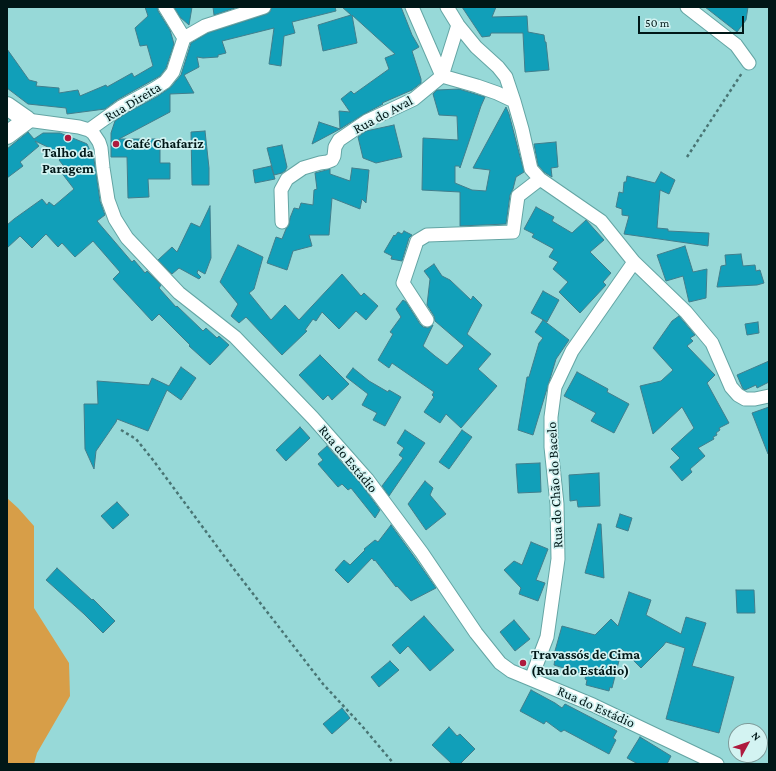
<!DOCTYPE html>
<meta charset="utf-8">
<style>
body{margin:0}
#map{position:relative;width:776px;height:771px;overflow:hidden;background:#97d9d8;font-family:"Crimson Pro",serif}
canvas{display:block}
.frame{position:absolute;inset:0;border:8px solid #001717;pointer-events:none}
.north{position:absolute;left:728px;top:723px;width:40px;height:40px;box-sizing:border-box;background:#d3f3f2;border:1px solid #7f9b9a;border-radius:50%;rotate:50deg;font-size:11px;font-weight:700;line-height:16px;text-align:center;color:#001717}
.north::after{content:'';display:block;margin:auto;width:14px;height:18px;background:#ae1a3e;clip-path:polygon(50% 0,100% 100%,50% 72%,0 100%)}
.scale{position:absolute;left:638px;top:16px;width:106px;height:18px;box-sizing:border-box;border:2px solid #001717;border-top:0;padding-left:5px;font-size:12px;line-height:14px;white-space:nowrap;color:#001717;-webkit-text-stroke:3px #d3f3f2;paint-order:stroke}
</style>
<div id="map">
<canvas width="776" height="771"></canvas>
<div class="frame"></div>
<div class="north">N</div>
<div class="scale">50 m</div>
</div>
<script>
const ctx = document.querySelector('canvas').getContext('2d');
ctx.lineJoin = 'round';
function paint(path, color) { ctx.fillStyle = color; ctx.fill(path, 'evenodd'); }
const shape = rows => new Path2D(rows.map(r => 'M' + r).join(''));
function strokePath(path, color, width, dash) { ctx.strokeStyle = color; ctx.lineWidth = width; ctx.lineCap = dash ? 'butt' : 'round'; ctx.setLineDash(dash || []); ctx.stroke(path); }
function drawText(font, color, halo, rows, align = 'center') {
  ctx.font = font + ' "Crimson Pro",serif'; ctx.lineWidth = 3.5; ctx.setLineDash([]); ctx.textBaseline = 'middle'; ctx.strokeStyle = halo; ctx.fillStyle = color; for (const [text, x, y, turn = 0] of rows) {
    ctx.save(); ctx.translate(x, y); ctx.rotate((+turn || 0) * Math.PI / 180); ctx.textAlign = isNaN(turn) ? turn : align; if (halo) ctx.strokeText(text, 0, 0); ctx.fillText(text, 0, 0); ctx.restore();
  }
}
const green = shape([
 [7,498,18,508,34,526,34,608,69,663,70,696,37,753,34,764,7,764]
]);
const building = shape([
 [145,7,157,7,158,11,170,30,174,44,166,68,160,76,117,100,105,109,67,114,66,108,28,104,7,88,7,49,29,80,37,82,36,86,59,88,59,93,78,90,80,96,106,85,107,87,132,73,134,77,153,66,147,45,140,46,135,28,148,16,145,7],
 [174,7,192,7,189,25,180,17,174,7],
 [213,7,238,7,214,15,213,7],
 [272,7,335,7,336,11,292,22,295,33,284,36,281,66,269,64,274,28,222,41,226,53,218,55,218,57,203,58,197,57,199,67,184,75,194,93,170,94,170,112,119,139,160,139,160,163,170,163,170,179,148,179,149,197,128,198,127,157,111,157,111,133,115,121,125,114,158,96,171,87,181,75,191,43,208,33,267,14,270,12,272,7],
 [342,7,401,7,412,35,419,47,412,51,421,79,421,83,412,90,382,103,383,104,364,114,340,129,339,111,350,112,341,99,351,91,354,94,389,69,385,58,395,54,352,15,357,43,323,51,318,25,351,15,342,7],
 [462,7,496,7,492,17,527,16,528,32,544,35,545,42,546,42,549,70,525,72,523,33,491,33,490,36,482,37,462,7],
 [705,7,748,7,746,20,737,32,705,7],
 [459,89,485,97,481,106,460,168,459,166,455,166,455,183,472,190,486,191,490,170,473,168,506,107,509,114,524,172,516,177,513,189,510,195,506,224,460,226,460,192,422,190,423,138,458,140,457,116,439,115,433,94,437,90,459,89],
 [319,122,340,129,312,144,319,122],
 [394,125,402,157,376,163,363,158,358,137,366,131,394,125],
 [205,131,209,168,209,185,192,185,191,132,205,131],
 [28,132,34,139,43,133,60,133,85,143,87,144,94,159,100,201,105,215,97,221,132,262,134,260,145,273,147,271,161,285,159,288,176,307,177,306,203,331,206,328,217,338,219,336,229,345,210,365,189,346,190,345,159,314,152,321,113,279,120,272,93,241,75,257,62,243,58,247,46,234,32,248,20,236,7,248,7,225,14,219,42,199,47,205,49,202,54,206,74,189,61,172,66,169,59,160,62,157,50,148,35,141,39,146,20,162,23,166,7,178,7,149,28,132],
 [556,142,558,167,551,168,552,177,544,172,538,165,534,144,556,142],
 [282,145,287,167,285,171,282,173,274,175,267,148,282,145],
 [271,166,275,179,255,183,253,170,271,166],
 [352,168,369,170,366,203,362,199,360,209,332,198,329,235,309,235,312,246,293,251,287,270,267,263,276,237,282,239,286,229,289,225,290,218,294,208,299,209,301,203,313,205,314,190,317,189,315,173,330,169,330,174,350,181,352,168],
 [661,172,675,180,669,194,660,190,657,228,668,229,668,231,709,233,708,246,624,234,629,216,622,215,622,209,616,207,619,192,623,193,624,182,626,182,627,176,655,183,661,172],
 [210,206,211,258,205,274,198,270,197,273,201,277,199,279,179,268,172,274,158,260,172,247,177,252,191,223,200,227,210,206],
 [536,207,554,217,552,221,572,233,586,220,604,240,590,252,611,273,603,282,606,285,580,313,559,292,568,282,553,269,558,262,549,257,554,249,532,237,534,234,524,229,536,207],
 [404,231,412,235,409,238,402,261,391,259,392,256,384,252,394,235,395,236,398,232,402,234,404,231],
 [238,245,263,257,254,289,249,293,271,320,285,305,299,320,342,274,361,296,364,293,378,306,366,320,356,311,339,329,322,312,316,321,313,319,305,330,307,331,282,355,246,317,239,323,231,316,238,304,220,282,238,245],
 [685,246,693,272,707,269,706,298,689,302,683,276,666,281,657,255,685,246],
 [741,254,743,266,755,265,756,271,760,270,764,283,757,285,717,287,721,266,726,265,725,255,741,254],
 [434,264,442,276,450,280,471,300,473,296,482,305,467,334,491,354,478,369,497,386,461,428,446,414,440,423,424,412,434,397,432,395,434,392,392,363,389,368,378,360,393,334,390,332,401,317,396,309,403,300,406,302,420,324,423,327,428,328,433,325,423,346,435,356,447,365,464,346,435,321,434,316,427,305,430,279,424,271,434,264],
 [543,291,559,300,547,322,531,313,543,291],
 [679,316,695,335,690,338,693,341,687,346,715,375,707,383,729,423,719,428,720,430,716,433,717,435,713,437,714,439,698,448,705,456,690,469,692,472,682,481,670,467,680,458,671,449,694,428,682,407,653,434,640,386,661,381,673,370,653,348,672,321,679,316],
 [543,320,569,340,556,359,533,435,518,430,527,377,529,377,539,343,543,338,535,332,543,320],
 [758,322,759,333,747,335,745,324,758,322],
 [320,355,349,384,332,400,328,395,323,400,299,375,320,355],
 [769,361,769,382,757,388,756,385,745,390,743,389,737,375,769,361],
 [181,367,196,378,181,400,167,390,148,431,117,419,116,422,96,451,94,469,85,449,84,404,98,404,97,381,149,385,152,378,169,386,181,367],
 [353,368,369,381,388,392,389,390,401,397,385,426,373,420,377,413,362,405,368,394,346,377,353,368],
 [577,372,608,389,607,392,629,404,614,433,591,421,596,413,564,396,577,372],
 [769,407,769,454,768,454,752,413,769,407],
 [300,427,310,438,286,461,276,450,300,427],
 [405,430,425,443,389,496,382,486,403,458,399,455,404,448,397,443,405,430],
 [462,430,472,437,449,469,439,462,462,430],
 [327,446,361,484,380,510,375,518,351,488,348,490,342,484,338,487,318,464,323,460,318,454,327,446],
 [540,463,541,492,518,493,516,464,540,463],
 [599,473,600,506,578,507,577,500,570,501,569,475,599,473],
 [425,481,433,488,430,495,446,514,426,530,408,504,425,481],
 [117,502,129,515,113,529,101,516,117,502],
 [620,514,632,518,628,531,616,527,620,514],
 [598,524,601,524,604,578,585,573,598,524],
 [391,525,415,558,436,588,411,601,397,586,396,587,375,560,374,561,372,558,348,583,335,570,344,560,350,565,365,550,364,549,375,540,378,542,391,525],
 [531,542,548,549,536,580,545,583,538,601,519,594,521,588,504,570,514,561,522,565,531,542],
 [57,568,92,600,93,599,115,621,103,633,84,614,46,580,57,568],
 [736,590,754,590,755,613,737,613,736,590],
 [629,592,651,600,646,615,681,634,686,617,706,623,692,666,734,677,719,733,666,719,685,648,666,642,663,646,641,668,622,649,612,688,610,687,609,691,586,685,587,680,585,679,586,675,554,665,555,659,553,658,562,626,595,635,611,619,618,626,629,592],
 [424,616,454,650,430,671,408,646,400,654,392,645,424,616],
 [514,620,530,639,515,651,500,632,514,620],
 [390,661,399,670,379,687,371,677,390,661],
 [531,690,555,703,562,708,565,704,617,731,613,738,616,740,609,754,564,730,561,732,546,721,544,724,520,711,531,690],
 [342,708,350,718,332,734,323,724,342,708],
 [449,727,457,736,460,734,475,749,460,764,452,764,432,745,449,727],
 [640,737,671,756,667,764,638,764,627,758,640,737]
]);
const path = shape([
 [687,157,742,73],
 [121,430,136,439,153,460,230,564,323,684,362,726,394,764]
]);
const street = shape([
 [165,7,184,38],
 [412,7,442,76,477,86,497,93,514,101,506,77,498,67,476,47,458,25,447,7],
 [687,7,736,45,749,63],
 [514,101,522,129,531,169,540,179,601,221,634,262,686,312,712,343,731,387,738,395,745,399,755,399,769,396],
 [27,120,79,127,89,130,93,133,99,142,101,148,103,168,108,200,115,219,127,238,179,293,235,337,313,418,367,479,422,553,476,633,500,663,511,671,593,705,717,764],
 [89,130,121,107,154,89,165,82,173,72,184,38,205,26,264,7],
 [282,222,281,190,287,179,303,168,320,163,327,162,332,160,334,156,335,147,339,140,367,121,414,99,442,76,458,25],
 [427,320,403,283,417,241,427,235,513,232,518,196,540,179],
 [531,679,547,637,558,559,557,504,551,447,551,417,555,387,572,351,634,262]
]);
const secondary = shape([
 [7,106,27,120,7,135]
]);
const markers = [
 [68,138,4,"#ae1a3e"],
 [116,144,4,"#ae1a3e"],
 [523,663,4,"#ae1a3e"]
];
const streetNames = [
 ["Rua Direita",133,102,-31],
 ["Rua do Aval",383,115,-28],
 ["Rua do Estádio",348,459,50],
 ["Rua do Chão do Bacelo",555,485,-93],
 ["Rua do Estádio",596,707,24]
];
const poiNames = [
 ["Café Chafariz",124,144],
 ["Talho da",68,153,"center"],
 ["Paragem",68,169,"center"],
 ["Travassós de Cima",531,655],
 ["(Rua do Estádio)",531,671]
];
paint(green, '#d79e48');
paint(building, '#119fb9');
strokePath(building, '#417e8c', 1);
strokePath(street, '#64a5a4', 15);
strokePath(secondary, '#64a5a4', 20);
strokePath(path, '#497574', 2.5, [3, 3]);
strokePath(street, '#fff', 13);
strokePath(secondary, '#fff', 18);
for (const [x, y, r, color] of markers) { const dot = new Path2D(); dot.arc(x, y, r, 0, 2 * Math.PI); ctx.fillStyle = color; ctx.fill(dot); strokePath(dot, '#d3f3f2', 1.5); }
drawText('14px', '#001717', '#d3f3f2', streetNames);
drawText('bold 14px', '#001717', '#d3f3f2', poiNames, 'left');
</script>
